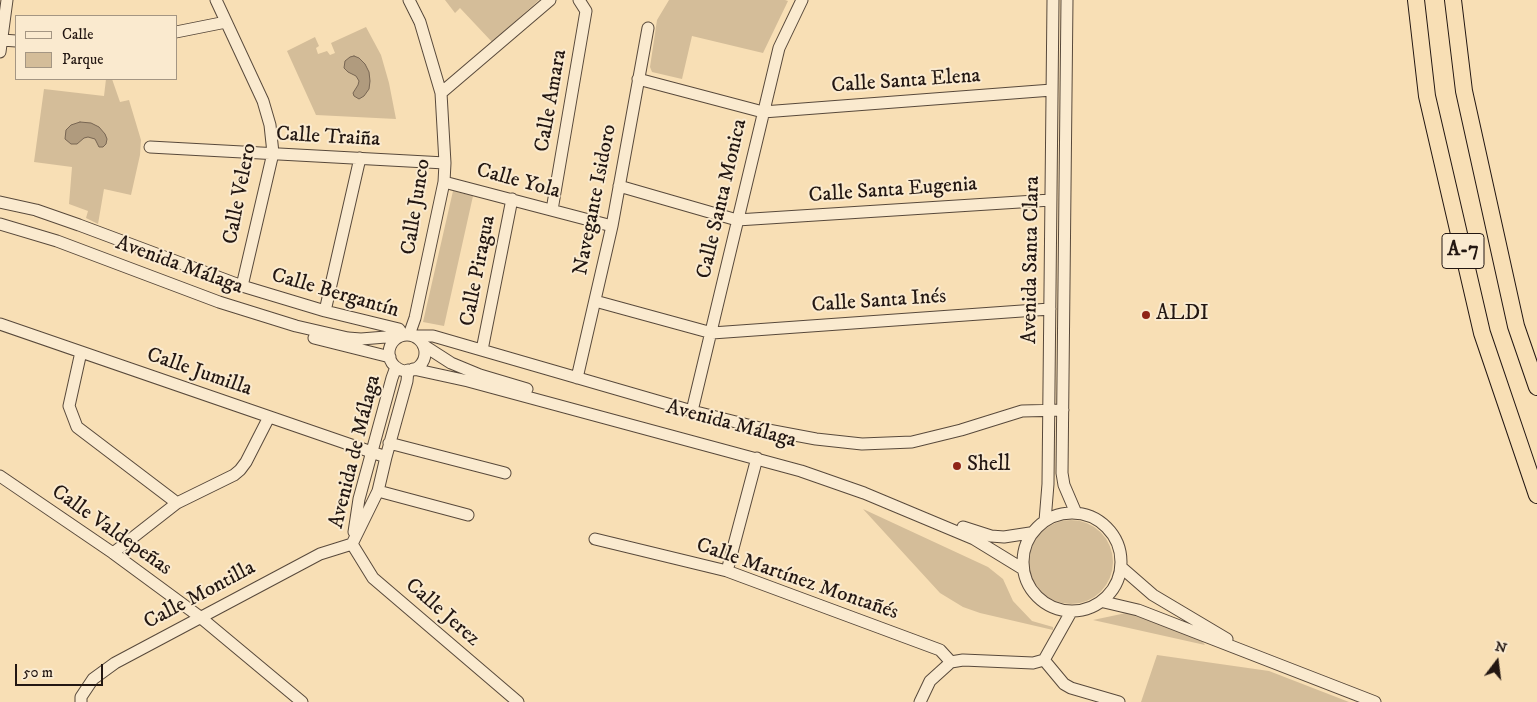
<!DOCTYPE html>
<meta charset="utf-8">
<style>
body{margin:0}
#map{position:relative;width:1537px;height:702px;overflow:hidden;background:#f8dfb5;font-family:"IM FELL DW Pica",serif}
canvas{display:block}
.legend{position:absolute;left:15px;top:15px;width:162px;height:65px;box-sizing:border-box;background:#faeacf;border:1px solid #a49683;margin:0;padding:6px 9px;list-style:none;font-size:15px;color:#231712}
.legend li{display:flex;align-items:center;gap:10px;height:25px}
.legend b{width:25px;border:1px solid #a49683}
.north{position:absolute;left:1472px;top:637px;width:50px;height:50px;-webkit-text-stroke:4px #faeacf;paint-order:stroke;rotate:15deg;font-size:14px;font-weight:700;line-height:20px;text-align:center;color:#231712}
.north::after{content:'';display:block;margin:auto;width:18px;height:22px;background:#231712;clip-path:polygon(50% 0,100% 100%,50% 72%,0 100%)}
.scale{position:absolute;left:15px;top:664px;width:88px;height:22px;box-sizing:border-box;border:2px solid #231712;border-top:0;padding-left:6px;font-size:15px;line-height:18px;white-space:nowrap;color:#231712;-webkit-text-stroke:4px #faeacf;paint-order:stroke}
</style>
<div id="map">
<canvas width="1537" height="702"></canvas>
<ul class="legend">
<li><b style="height:6px;background:#faeacf"></b>Calle</li>
<li><b style="height:14px;background:#d4bd99"></b>Parque</li>
</ul>
<div class="north">N</div>
<div class="scale">50 m</div>
</div>
<script>
const ctx = document.querySelector('canvas').getContext('2d');
ctx.lineJoin = 'round';
function paint(path, color) { ctx.fillStyle = color; ctx.fill(path, 'evenodd'); }
const shape = rows => new Path2D(rows.map(r => 'M' + r).join(''));
function strokePath(path, color, width, dash) { ctx.strokeStyle = color; ctx.lineWidth = width; ctx.lineCap = dash ? 'butt' : 'round'; ctx.setLineDash(dash || []); ctx.stroke(path); }
function drawText(font, color, halo, rows, align = 'center') {
  ctx.font = font + ' "IM FELL DW Pica",serif'; ctx.lineWidth = 4; ctx.setLineDash([]); ctx.textBaseline = 'middle'; ctx.strokeStyle = halo; ctx.fillStyle = color; for (const [text, x, y, turn = 0] of rows) {
    ctx.save(); ctx.translate(x, y); ctx.rotate((+turn || 0) * Math.PI / 180); ctx.textAlign = isNaN(turn) ? turn : align; if (halo) ctx.strokeText(text, 0, 0); ctx.fillText(text, 0, 0); ctx.restore();
  }
}
const green = shape([
 [445,0,539,0,492,42,460,8,455,13],
 [669,0,785,0,788,1,763,53,692,36,682,79,652,72,650,67,657,20],
 [366,27,381,55,389,83,396,119,316,115,287,51,315,37,319,46,316,48,318,54,327,51,330,55,335,53,331,43],
 [106,79,112,79,120,102,129,100,141,140,140,155,131,195,104,189,98,224,86,218,88,211,69,204,72,167,34,162,44,89,104,96],
 [453,191,473,196,444,326,423,322],
 [863,509,988,567,1003,579,1013,601,1032,621,1053,627,1053,630,980,613,963,607,940,593],
 '1029 562a42 42 0 1 1 84 0a42 42 0 1 1-84 0Z',
 [1126,613,1141,615,1202,641,1205,645,1093,620],
 [1157,655,1269,671,1349,702,1141,702]
]);
const water = shape([
 [354,56,359,58,365,64,369,72,370,81,369,89,364,96,359,99,354,96,353,93,358,85,359,81,356,76,348,72,344,68,345,61,350,57,354,56],
 [80,122,91,123,99,127,105,134,107,139,106,144,103,147,99,147,95,139,88,137,84,138,77,144,71,144,65,139,66,130,71,125,80,122]
]);
const minor = shape([
 [216,0,263,101,270,125,273,153,242,286],
 [1067,0,1062,473,1064,485,1076,513],
 [176,32,226,22],
 [2,40,16,41],
 [0,52,7,0],
 [638,79,763,112,1052,90],
 [441,93,550,0],
 [150,147,445,163],
 [444,182,612,226],
 [619,186,737,220,1051,200],
 [0,202,36,210,79,225,242,286,325,311,399,329,403,335],
 [552,210,586,11,579,0],
 [0,224,57,241,219,302,296,326,348,338,361,339,386,337,397,338],
 [595,301,712,333,1050,309],
 [325,311,360,158],
 [0,324,386,457],
 [409,335,415,318,444,182,445,163,441,93,420,22,409,0],
 '389 353a18 18 0 1 1 36 0a18 18 0 1 1-36 0Z',
 [415,336,433,336,692,411,768,430,816,439,862,444,912,442,961,430,1022,411,1063,410],
 [314,338,390,357],
 [423,345,451,363,480,375,527,389],
 [482,350,512,199],
 [81,352,69,406,77,427,177,503],
 [413,369,468,381,801,471,864,493,974,539,1023,569],
 [577,378,612,226,648,28],
 [692,411,779,48,802,0],
 [389,443,505,473],
 [0,476,113,553,200,617,302,702],
 [378,491,468,515],
 '1023 562a49 49 0 1 1 98 0a49 49 0 1 1-98 0Z',
 [1045,521,1048,484,1053,0],
 [963,527,991,536,1004,537,1030,533],
 [354,532,359,499,392,378,396,367],
 [595,539,727,571,940,650,951,662],
 [352,544,373,578,518,702],
 [352,544,378,491,386,457,407,381,408,370],
 [113,553,177,503,234,475,240,470,246,462,269,417],
 [1122,568,1153,595,1227,639],
 [727,571,757,458],
 [1104,602,1138,610,1375,702],
 [1044,660,1064,684,1071,688,1119,702],
 [81,702,81,697,93,679,115,663,320,554,352,544],
 [920,702,930,681,951,662,963,660,1033,663,1044,660,1071,612]
]);
const highway = shape([
 [1416,0,1427,96,1482,333,1537,495],
 [1453,0,1464,91,1516,326,1537,387]
]);
const markers = [
 [1146,315,5,"#8f2418"],
 [957,466,5,"#8f2418"]
];
const shields = [
 [1463,251,42]
];
const shieldNames = [
 ["A-7",1463,251]
];
const streetNames = [
 ["Calle Santa Elena",906,82,-4],
 ["Calle Amara",552,101,-80],
 ["Calle Traiña",328,138,3],
 ["Calle Yola",518,182,15],
 ["Calle Santa Eugenia",893,191,-4],
 ["Calle Velero",241,194,-79],
 ["Calle Santa Monica",723,199,-77],
 ["Navegante Isidoro",596,200,-79],
 ["Calle Junco",417,207,-81],
 ["Avenida Santa Clara",1032,260,-89],
 ["Avenida Málaga",179,266,20],
 ["Calle Piragua",479,271,-79],
 ["Calle Bergantín",335,294,16],
 ["Calle Santa Inés",879,302,-4],
 ["Calle Jumilla",199,373,19],
 ["Avenida Málaga",731,425,15],
 ["Avenida de Málaga",356,452,-76],
 ["Calle Valdepeñas",111,531,35],
 ["Calle Martínez Montañés",797,580,19],
 ["Calle Montilla",200,596,-28],
 ["Calle Jerez",442,613,41]
];
const poiNames = [
 ["ALDI",1156,315],
 ["Shell",967,466]
];
paint(green, '#d4bd99');
paint(water, '#b09b7e');
strokePath(water, '#786653', 1);
strokePath(minor, '#58493b', 13);
strokePath(highway, '#231712', 18);
strokePath(minor, '#faeacf', 11);
strokePath(highway, '#f8dfb5', 16);
for (const [x, y, r, color] of markers) { const dot = new Path2D(); dot.arc(x, y, r, 0, 2 * Math.PI); ctx.fillStyle = color; ctx.fill(dot); strokePath(dot, '#faeacf', 2); }
for (const [x, y, w] of shields) { const box = new Path2D(); box.roundRect(x - w / 2, y - 17.5, w, 35, 4); ctx.fillStyle = '#faeacf'; ctx.fill(box); strokePath(box, '#231712', 1); }
drawText('bold 20px', '#231712', null, shieldNames);
drawText('21px', '#231712', '#faeacf', streetNames);
drawText('21px', '#231712', '#faeacf', poiNames, 'left');
</script>
